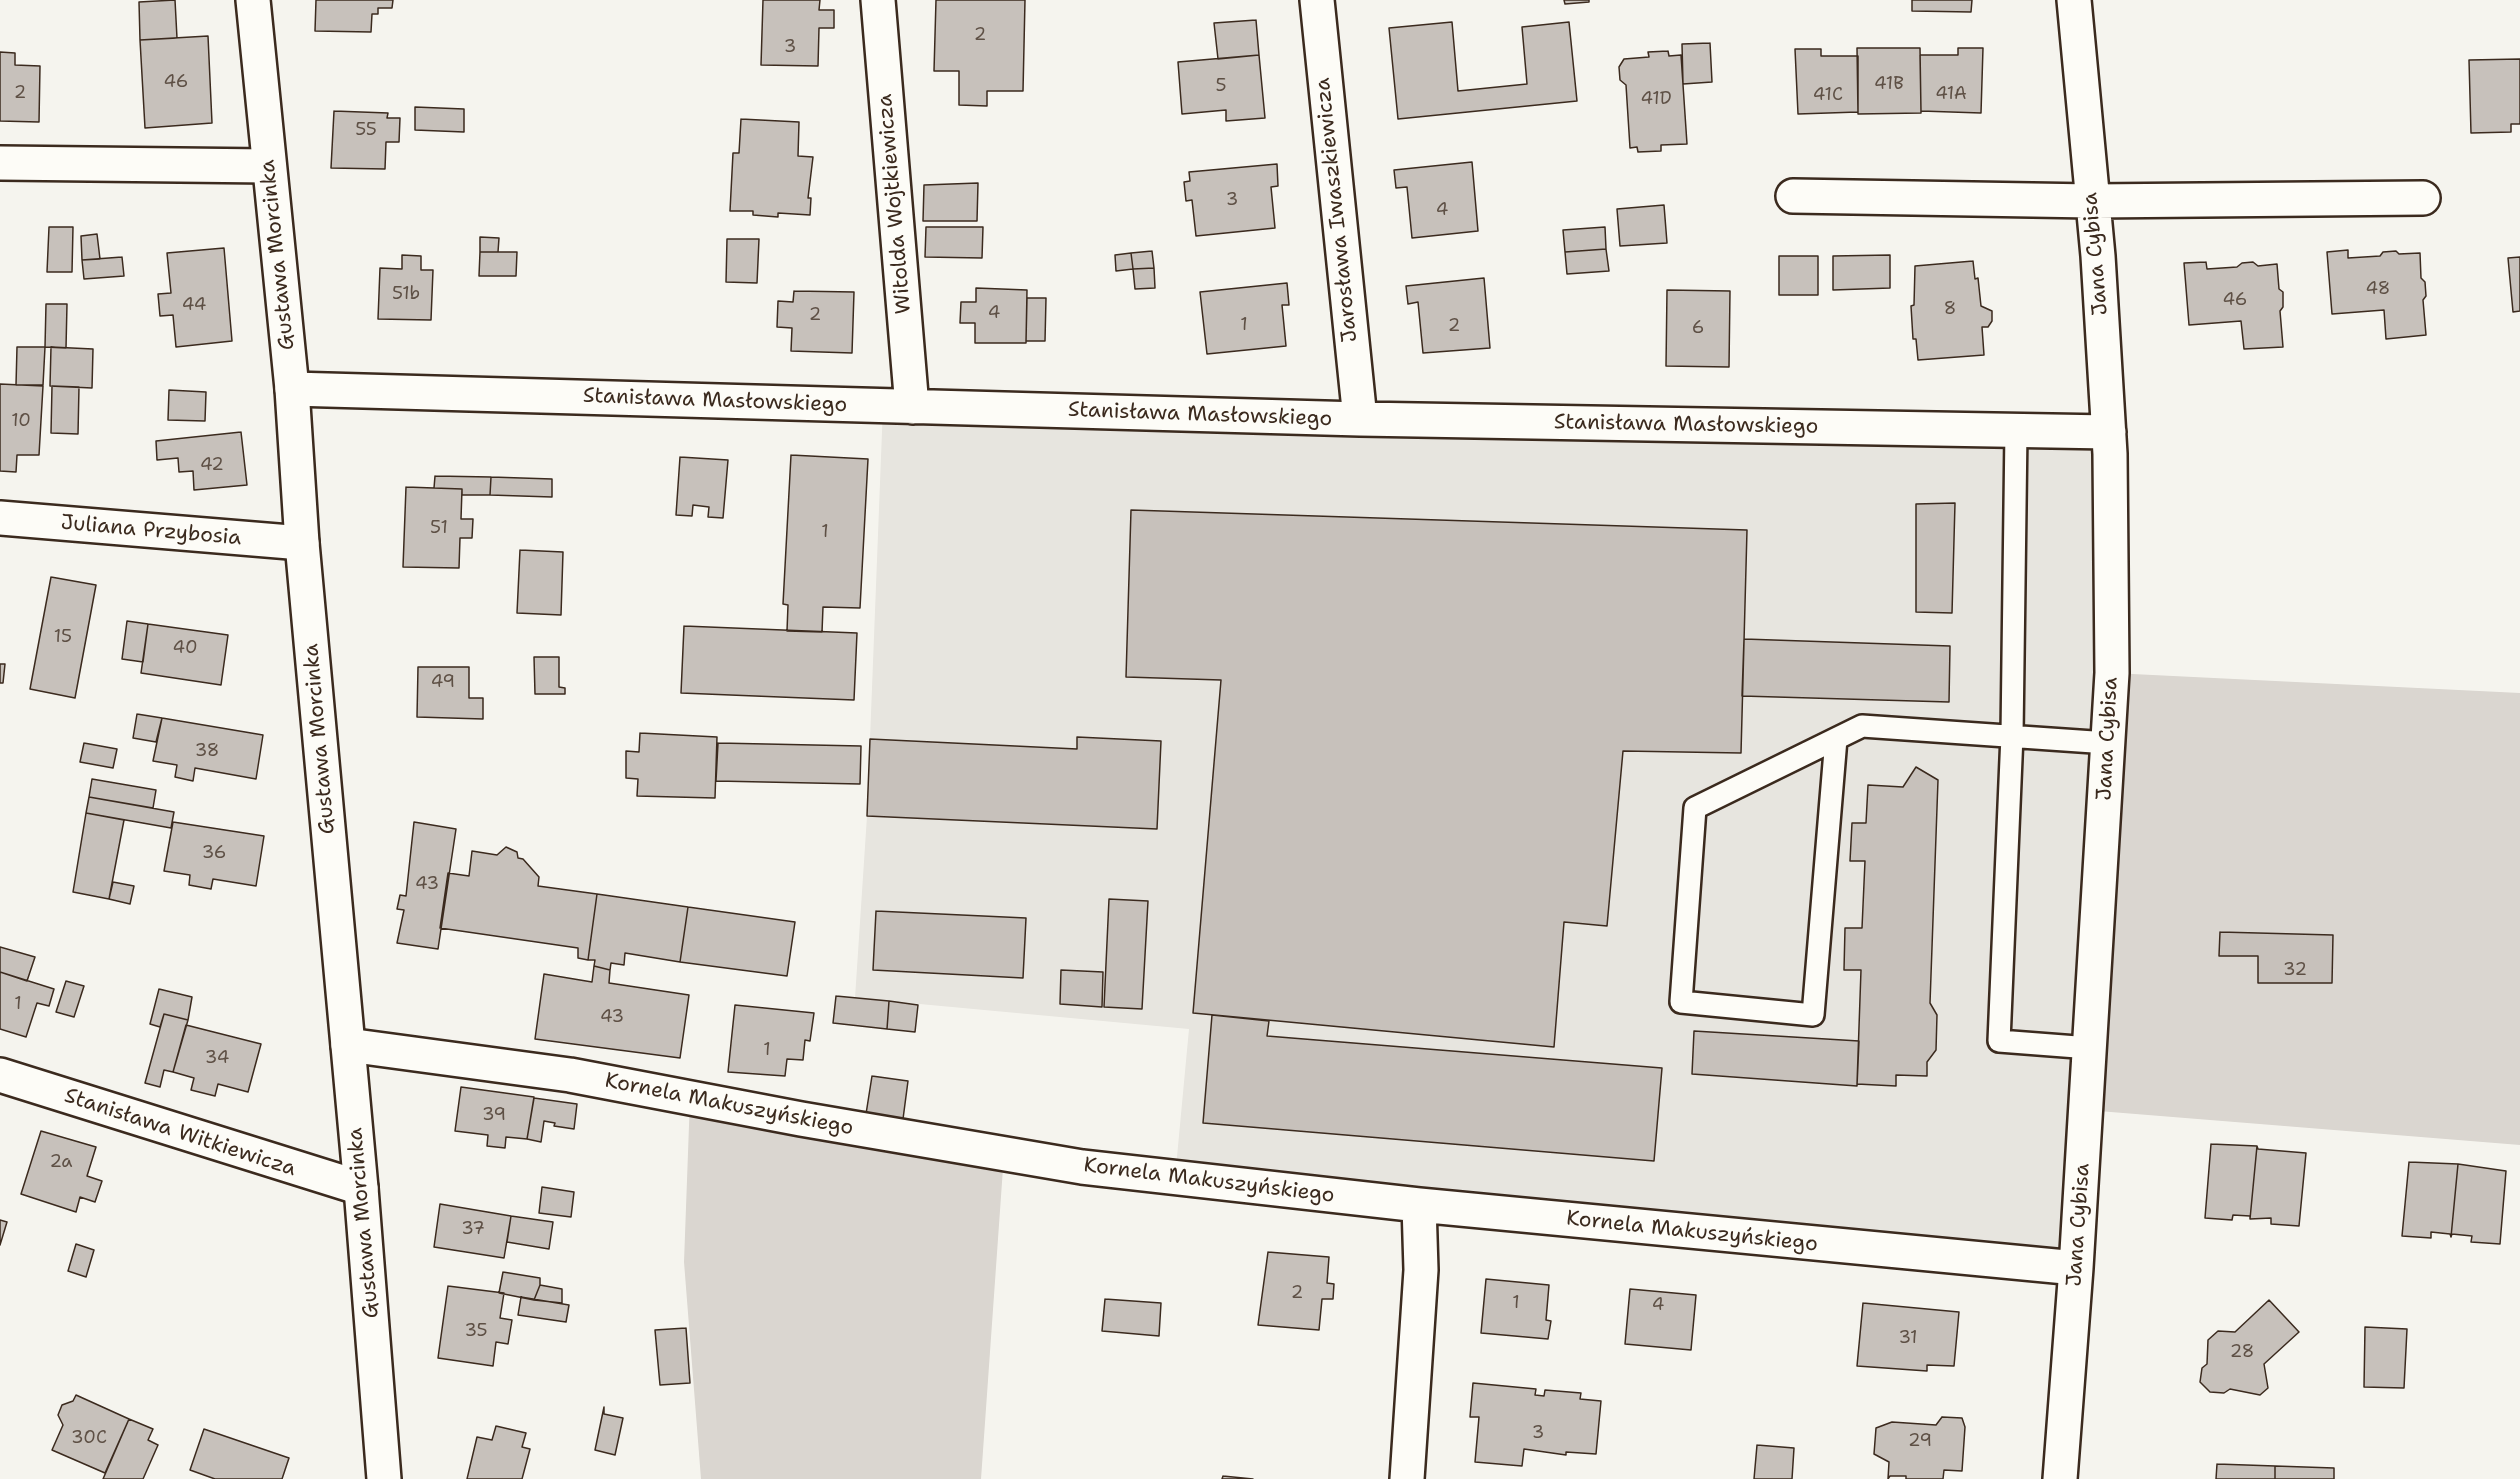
<!DOCTYPE html>
<meta charset="utf-8">
<style>
body{margin:0}
canvas{display:block;background:#f5f4ee}
</style>
<canvas width="2520" height="1479"></canvas>
<script>
const ctx = document.querySelector('canvas').getContext('2d');
ctx.lineJoin = 'round';
function paint(path, color) { ctx.fillStyle = color; ctx.fill(path, 'evenodd'); }
const shape = rows => new Path2D(rows.map(r => 'M' + r).join(''));
function strokePath(path, color, width, dash) { ctx.strokeStyle = color; ctx.lineWidth = width; ctx.lineCap = dash ? 'butt' : 'round'; ctx.setLineDash(dash || []); ctx.stroke(path); }
function drawText(font, color, halo, rows, align = 'center') {
  ctx.font = font + ' "Shantell Sans",sans-serif'; ctx.lineWidth = 6; ctx.setLineDash([]); ctx.textBaseline = 'middle'; ctx.strokeStyle = halo; ctx.fillStyle = color; for (const [text, x, y, turn = 0] of rows) {
    ctx.save(); ctx.translate(x, y); ctx.rotate((+turn || 0) * Math.PI / 180); ctx.textAlign = isNaN(turn) ? turn : align; if (halo) ctx.strokeText(text, 0, 0); ctx.fillText(text, 0, 0); ctx.restore();
  }
}
const built = shape([
 [883,406,2109,432,2076,1268,1175,1178,1189,1029,855,998,867,816]
]);
const green = shape([
 [2112,673,2520,693,2520,1145,2086,1110],
 [690,1098,1004,1154,981,1479,701,1479,684,1262]
]);
const building = shape([
 [175,0,177,38,140,40,139,2,175,0],
 [316,0,393,0,392,8,378,8,378,14,372,14,371,32,315,31,316,0],
 [763,0,820,0,819,10,834,10,834,28,819,28,818,66,761,65,763,0],
 [936,0,1025,0,1023,91,987,91,987,106,959,105,959,71,934,71,936,0],
 [1564,0,1589,0,1589,2,1565,4,1564,0],
 [1912,0,1972,0,1971,12,1912,11,1912,0],
 [1256,20,1259,55,1218,59,1214,23,1256,20],
 [1452,22,1458,91,1527,84,1522,27,1569,22,1577,101,1398,119,1389,28,1452,22],
 [208,36,212,123,145,128,140,40,208,36],
 [1710,43,1712,82,1683,84,1682,44,1710,43],
 [1857,48,1920,48,1921,113,1858,114,1857,48],
 [1958,48,1983,48,1981,113,1921,111,1920,55,1958,55,1958,48],
 [1795,49,1821,49,1821,56,1858,56,1858,112,1798,114,1795,49],
 [1668,51,1669,56,1681,55,1687,144,1661,145,1661,151,1638,152,1637,147,1630,148,1626,85,1620,80,1619,67,1624,59,1649,57,1648,52,1668,51],
 [0,52,15,53,15,65,40,66,39,122,0,121,0,52],
 [1259,55,1265,118,1226,121,1226,110,1182,114,1178,62,1259,55],
 [2520,59,2520,124,2511,124,2511,132,2471,133,2469,60,2520,59],
 [415,107,464,109,464,132,415,130,415,107],
 [334,111,388,113,387,118,400,118,399,142,386,142,385,169,331,168,334,111],
 [741,119,799,122,798,156,813,157,808,198,811,198,810,215,778,213,778,217,753,215,753,211,730,211,733,153,739,153,741,119],
 [1472,162,1478,231,1412,238,1407,187,1396,188,1394,170,1472,162],
 [1277,164,1278,186,1271,187,1275,228,1196,236,1192,200,1186,201,1184,182,1190,181,1189,172,1277,164],
 [978,183,977,221,923,221,924,185,978,183],
 [1664,205,1667,243,1620,246,1617,209,1664,205],
 [49,227,73,227,72,272,47,272,49,227],
 [926,227,983,227,982,258,925,257,926,227],
 [1605,227,1606,249,1565,252,1563,230,1605,227],
 [97,234,100,259,82,260,81,236,97,234],
 [480,237,499,238,498,252,480,252,480,237],
 [727,239,759,239,757,283,726,282,727,239],
 [224,248,232,341,176,347,173,315,160,316,158,294,171,293,167,253,224,248],
 [1606,249,1609,271,1567,274,1565,252,1606,249],
 [2348,250,2348,258,2380,256,2383,252,2396,251,2399,254,2420,253,2421,278,2425,282,2426,296,2423,300,2426,335,2386,339,2384,310,2332,314,2327,252,2348,250],
 [1152,251,1154,268,1133,269,1131,253,1152,251],
 [480,252,517,252,516,276,479,276,480,252],
 [1131,253,1133,269,1116,271,1115,255,1131,253],
 [402,255,421,256,421,270,433,270,431,320,378,319,380,268,402,269,402,255],
 [1890,255,1890,288,1833,290,1833,256,1890,255],
 [1779,256,1818,256,1818,295,1779,295,1779,256],
 [122,257,124,276,84,279,82,260,122,257],
 [2520,257,2520,311,2513,312,2508,258,2520,257],
 [1973,261,1975,279,1978,278,1981,306,1992,311,1992,321,1988,327,1982,327,1984,355,1918,360,1916,339,1913,339,1911,306,1914,305,1915,266,1973,261],
 [2206,262,2207,269,2237,267,2242,263,2253,262,2258,266,2277,264,2279,289,2283,292,2283,307,2280,311,2283,347,2244,349,2241,321,2189,325,2184,263,2206,262],
 [1154,268,1155,288,1135,289,1133,269,1154,268],
 [1484,278,1490,348,1423,353,1418,302,1408,304,1406,286,1484,278],
 [1287,283,1289,305,1282,305,1286,346,1207,354,1200,292,1287,283],
 [976,288,1027,290,1026,343,975,343,975,323,960,323,961,302,976,302,976,288],
 [1667,290,1730,291,1729,367,1666,366,1667,290],
 [794,291,854,292,852,353,791,351,792,328,777,327,778,301,793,302,794,291],
 [1027,298,1046,298,1045,341,1026,341,1027,298],
 [46,304,67,304,66,348,45,347,46,304],
 [17,347,45,347,43,385,16,385,17,347],
 [51,347,93,349,92,388,50,386,51,347],
 [0,384,43,386,39,455,17,455,16,472,0,471,0,384],
 [52,386,79,387,78,434,51,433,52,386],
 [169,390,206,392,205,421,168,420,169,390],
 [241,432,247,485,194,490,193,471,179,472,178,458,157,460,156,441,241,432],
 [791,455,868,459,860,608,823,607,822,632,787,631,788,605,783,604,791,455],
 [680,457,728,460,723,518,708,517,709,507,693,505,692,516,676,515,680,457],
 [435,476,491,477,490,495,462,495,462,489,434,488,435,476],
 [491,477,552,479,552,497,490,495,491,477],
 [406,487,462,489,461,519,473,519,472,538,460,538,459,568,403,567,406,487],
 [1955,503,1952,613,1916,612,1916,504,1955,503],
 [1131,510,1747,530,1741,753,1623,751,1607,926,1564,922,1554,1047,1193,1013,1221,680,1126,677,1131,510],
 [520,550,563,552,561,615,517,613,520,550],
 [51,577,96,585,75,698,30,689,51,577],
 [127,621,148,624,143,662,122,659,127,621],
 [148,624,228,635,221,685,141,673,148,624],
 [684,626,857,633,854,700,681,693,684,626],
 [1744,639,1950,646,1949,702,1742,696,1744,639],
 [534,657,559,657,559,687,565,688,565,694,535,694,534,657],
 [0,664,5,664,3,683,0,683,0,664],
 [418,667,469,667,469,698,483,698,483,719,417,717,418,667],
 [137,714,162,718,156,742,133,738,137,714],
 [162,718,263,735,256,779,195,768,193,781,175,777,177,765,153,761,162,718],
 [640,733,717,737,715,798,637,796,638,779,626,778,626,751,639,752,640,733],
 [1077,737,1161,741,1157,829,867,816,870,739,1077,749,1077,737],
 [84,743,117,749,113,768,80,762,84,743],
 [718,743,861,746,860,784,716,781,718,743],
 [1916,767,1938,780,1930,1003,1937,1015,1936,1050,1927,1062,1927,1076,1896,1075,1896,1086,1857,1084,1861,970,1844,970,1845,928,1862,928,1865,861,1850,861,1852,823,1866,823,1868,785,1903,787,1916,767],
 [92,779,156,790,153,808,89,797,92,779],
 [89,797,174,812,171,828,86,813,89,797],
 [86,813,124,820,109,899,73,892,86,813],
 [173,822,264,836,256,886,213,879,211,889,189,885,190,875,164,871,173,822],
 [414,822,456,829,438,949,397,943,404,910,397,909,400,895,406,896,414,822],
 [506,847,517,852,518,858,523,859,539,877,538,886,597,894,588,960,578,958,578,948,440,928,448,873,469,876,472,851,497,855,506,847],
 [113,882,134,886,130,904,109,899,113,882],
 [597,894,688,907,680,962,625,953,624,965,611,963,610,970,594,966,595,960,588,960,597,894],
 [1109,899,1148,901,1142,1009,1104,1007,1109,899],
 [688,907,795,922,787,976,680,962,688,907],
 [876,911,1026,918,1023,978,873,970,876,911],
 [2220,932,2333,935,2332,983,2258,983,2258,956,2219,956,2220,932],
 [0,947,35,957,27,981,0,972,0,947],
 [594,966,610,970,609,983,689,995,680,1058,535,1039,544,974,592,982,594,966],
 [1061,970,1103,972,1102,1007,1060,1004,1061,970],
 [0,972,54,989,49,1006,37,1003,26,1037,0,1029,0,972],
 [66,981,84,986,74,1017,56,1012,66,981],
 [159,989,192,997,188,1020,164,1014,160,1027,150,1024,159,989],
 [836,996,889,1001,887,1029,833,1023,836,996],
 [889,1001,918,1005,915,1032,887,1029,889,1001],
 [735,1005,814,1013,810,1041,805,1040,803,1060,787,1059,785,1076,728,1072,735,1005],
 [164,1014,188,1020,173,1072,164,1070,160,1087,145,1083,164,1014],
 [1212,1015,1269,1021,1267,1036,1662,1068,1654,1161,1203,1123,1212,1015],
 [186,1025,261,1044,248,1092,218,1084,215,1096,191,1090,194,1078,173,1072,186,1025],
 [1694,1031,1859,1041,1857,1086,1692,1074,1694,1031],
 [872,1076,908,1081,903,1119,866,1114,872,1076],
 [461,1087,534,1097,527,1139,506,1137,505,1148,487,1146,488,1135,455,1131,461,1087],
 [534,1098,577,1104,574,1129,554,1126,555,1123,544,1121,541,1142,527,1139,534,1098],
 [41,1131,96,1147,87,1176,102,1181,95,1202,80,1197,76,1212,21,1194,41,1131],
 [2211,1144,2257,1146,2250,1219,2250,1216,2233,1215,2232,1220,2205,1218,2211,1144],
 [2257,1146,2258,1149,2306,1153,2299,1226,2271,1224,2271,1218,2250,1219,2257,1146],
 [2409,1162,2458,1164,2451,1237,2450,1234,2431,1232,2431,1238,2402,1236,2409,1162],
 [2458,1164,2506,1171,2500,1244,2471,1242,2472,1236,2452,1234,2451,1237,2458,1164],
 [542,1187,574,1192,571,1217,539,1213,542,1187],
 [440,1204,511,1216,504,1258,434,1247,440,1204],
 [511,1216,553,1222,549,1249,507,1242,511,1216],
 [0,1220,7,1222,0,1245,0,1220],
 [76,1244,94,1250,86,1277,68,1271,76,1244],
 [1268,1252,1329,1257,1327,1283,1334,1284,1333,1299,1322,1299,1319,1330,1258,1325,1268,1252],
 [503,1272,540,1278,540,1285,534,1300,499,1293,503,1272],
 [1486,1279,1549,1285,1546,1320,1551,1321,1548,1339,1481,1333,1486,1279],
 [540,1285,562,1289,562,1303,534,1300,540,1285],
 [448,1286,504,1293,500,1318,512,1320,508,1344,496,1342,493,1366,438,1358,448,1286],
 [1630,1289,1696,1295,1691,1350,1625,1344,1630,1289],
 [521,1297,569,1305,566,1322,518,1315,521,1297],
 [1105,1299,1161,1303,1159,1336,1102,1331,1105,1299],
 [2269,1300,2299,1332,2264,1364,2268,1388,2260,1395,2230,1389,2224,1393,2210,1392,2200,1382,2202,1368,2207,1364,2208,1340,2218,1331,2235,1332,2269,1300],
 [1863,1303,1959,1312,1954,1366,1927,1365,1927,1371,1857,1366,1863,1303],
 [2365,1327,2407,1329,2404,1388,2364,1387,2365,1327],
 [686,1328,690,1383,660,1385,655,1330,686,1328],
 [1473,1383,1536,1389,1535,1395,1544,1396,1545,1390,1581,1393,1580,1399,1601,1401,1596,1454,1566,1452,1566,1455,1524,1449,1522,1466,1475,1462,1479,1417,1470,1417,1473,1383],
 [76,1395,129,1419,105,1473,52,1450,63,1425,58,1415,62,1405,73,1401,76,1395],
 [604,1407,604,1414,623,1418,615,1455,595,1450,604,1407],
 [1942,1417,1962,1418,1965,1427,1962,1471,1944,1470,1943,1479,1906,1479,1906,1476,1890,1476,1888,1479,1889,1462,1874,1454,1876,1428,1892,1422,1936,1425,1942,1417],
 [129,1419,153,1429,148,1440,158,1445,143,1479,103,1479,129,1419],
 [496,1426,526,1433,522,1447,530,1449,522,1479,467,1479,477,1437,492,1440,496,1426],
 [204,1429,289,1458,282,1479,215,1479,190,1470,204,1429],
 [1757,1445,1794,1448,1792,1479,1754,1479,1757,1445],
 [2217,1464,2275,1466,2275,1479,2216,1479,2217,1464],
 [2275,1466,2334,1468,2334,1479,2275,1479,2275,1466],
 [1223,1476,1253,1479,1222,1479,1223,1476]
]);
const service = shape([
 [2016,430,2012,735,1999,1041,2090,1048],
 [1836,739,1813,1015,1681,1002,1695,808,1862,726,2108,743]
]);
const minor = shape([
 [878,0,912,407],
 [1317,0,1360,419],
 [0,163,269,166],
 [1793,196,2092,201,2423,198],
 [292,389,1360,419,2109,432],
 [0,518,302,543],
 [348,1045,570,1075,801,1119,1082,1167,1419,1205,2076,1268],
 [0,1075,361,1188],
 [1407,1479,1421,1270,1419,1205],
 [2060,1479,2076,1268,2112,673,2110,454,2098,256,2074,0]
]);
const tertiary = shape([
 [253,0,292,389,302,543,361,1188,384,1479]
]);
const numberNames = [
 ["2",980,35],
 ["3",790,47],
 ["46",176,82],
 ["41B",1889,84],
 ["5",1221,86],
 ["2",20,93],
 ["41A",1951,94],
 ["41C",1828,95],
 ["41D",1656,99],
 ["55",366,130],
 ["3",1232,200],
 ["4",1442,210],
 ["48",2378,289],
 ["51b",406,294],
 ["46",2235,300],
 ["44",194,305],
 ["8",1950,309],
 ["4",994,313],
 ["2",815,315],
 ["1",1244,325],
 ["2",1454,326],
 ["6",1698,328],
 ["10",21,421],
 ["42",212,465],
 ["51",439,528],
 ["1",825,532],
 ["15",63,637],
 ["40",185,648],
 ["49",443,682],
 ["38",207,751],
 ["36",214,853],
 ["43",427,884],
 ["32",2295,970],
 ["1",18,1004],
 ["43",612,1017],
 ["1",767,1050],
 ["34",217,1058],
 ["39",494,1115],
 ["2a",61,1162],
 ["37",473,1229],
 ["2",1297,1293],
 ["1",1516,1303],
 ["4",1658,1305],
 ["35",476,1331],
 ["31",1908,1338],
 ["28",2242,1352],
 ["3",1538,1433],
 ["30C",89,1438],
 ["29",1920,1441]
];
const streetNames = [
 ["Witolda Wojtkiewicza",895,204,-95],
 ["Jarosława Iwaszkiewicza",1337,210,-96],
 ["Jana Cybisa",2096,254,-95],
 ["Gustawa Morcinka",278,255,-96],
 ["Stanisława Masłowskiego",715,401,2],
 ["Stanisława Masłowskiego",1200,415,2],
 ["Stanisława Masłowskiego",1686,425,1],
 ["Juliana Przybosia",151,531,5],
 ["Gustawa Morcinka",320,739,-95],
 ["Jana Cybisa",2108,739,-87],
 ["Kornela Makuszyńskiego",729,1105,11],
 ["Stanisława Witkiewicza",180,1133,18],
 ["Kornela Makuszyńskiego",1209,1181,7],
 ["Gustawa Morcinka",364,1223,-95],
 ["Jana Cybisa",2079,1225,-86],
 ["Kornela Makuszyńskiego",1692,1232,6]
];
paint(built, '#e7e5df');
paint(green, '#dad6d0');
paint(building, '#c7c1bb');
strokePath(building, '#3b2a1e', 1.5);
strokePath(service, '#3b2a1e', 26);
strokePath(minor, '#3b2a1e', 38);
strokePath(tertiary, '#3b2a1e', 38);
strokePath(service, '#fdfcf7', 21);
strokePath(minor, '#fdfcf7', 33);
strokePath(tertiary, '#fdfcf7', 33);
drawText('18px', '#5e5045', null, numberNames);
drawText('21px', '#3b2a1e', '#fdfcf7', streetNames);
</script>
